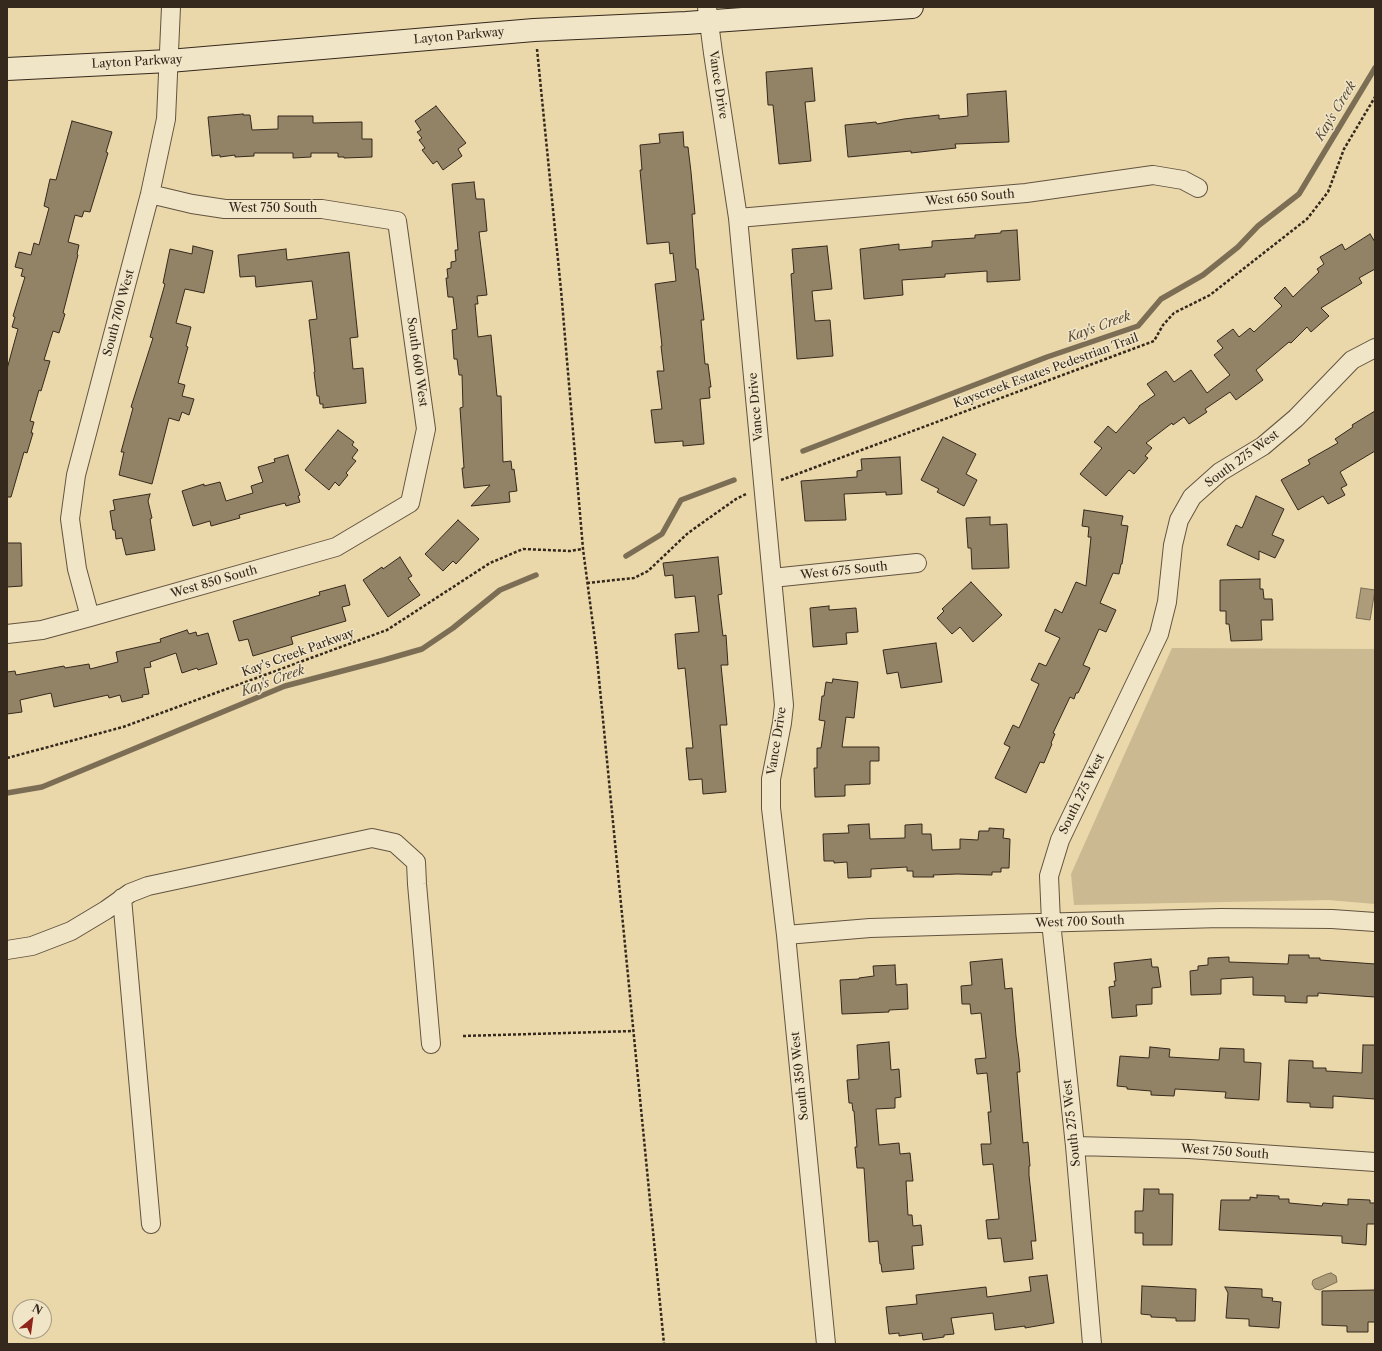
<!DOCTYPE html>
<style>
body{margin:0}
#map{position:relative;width:1382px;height:1351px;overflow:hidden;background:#ead7aa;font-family:"Libre Caslon Text",serif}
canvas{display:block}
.frame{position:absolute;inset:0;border:8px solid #35291d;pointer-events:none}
.north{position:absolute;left:12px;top:1299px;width:40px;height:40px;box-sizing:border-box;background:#f1e5c8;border:1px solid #a69a84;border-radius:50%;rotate:29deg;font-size:11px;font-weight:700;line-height:16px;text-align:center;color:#35291d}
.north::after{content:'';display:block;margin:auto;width:14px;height:18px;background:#8f2418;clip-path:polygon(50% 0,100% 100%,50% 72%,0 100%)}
</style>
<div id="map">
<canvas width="1382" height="1351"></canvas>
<div class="frame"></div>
<div class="north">N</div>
</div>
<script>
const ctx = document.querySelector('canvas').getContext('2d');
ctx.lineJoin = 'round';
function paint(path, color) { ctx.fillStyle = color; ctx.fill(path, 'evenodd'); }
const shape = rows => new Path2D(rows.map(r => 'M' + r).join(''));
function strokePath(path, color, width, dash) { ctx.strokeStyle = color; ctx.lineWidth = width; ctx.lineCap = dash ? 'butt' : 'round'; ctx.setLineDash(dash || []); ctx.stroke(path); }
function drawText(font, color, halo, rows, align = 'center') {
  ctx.font = font + ' "Libre Caslon Text",serif'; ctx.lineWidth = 3; ctx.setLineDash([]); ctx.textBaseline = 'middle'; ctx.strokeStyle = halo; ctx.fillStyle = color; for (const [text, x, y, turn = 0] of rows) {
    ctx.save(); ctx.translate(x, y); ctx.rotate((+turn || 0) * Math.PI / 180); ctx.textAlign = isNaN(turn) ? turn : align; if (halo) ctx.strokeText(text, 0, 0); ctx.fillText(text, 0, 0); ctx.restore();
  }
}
const green = shape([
 [1172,648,1375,649,1375,904,1328,900,1074,905,1071,874]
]);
const water = shape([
 [1361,588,1375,590,1370,620,1356,618,1361,588],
 [1331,1273,1336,1276,1337,1282,1320,1290,1315,1289,1312,1284,1313,1280,1327,1274,1331,1273]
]);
const stream = shape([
 [803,451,1047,357,1138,326,1161,299,1203,275,1238,247,1258,226,1299,194,1375,68],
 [626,556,662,534,681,500,734,480],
 [7,793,42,787,285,686,384,660,422,649,453,628,500,590,536,575]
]);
const building = shape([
 [812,68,815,101,805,102,811,161,779,164,773,105,768,105,766,72,812,68],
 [1006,91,1009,142,955,144,956,148,911,153,911,151,848,157,845,125,876,122,877,124,904,119,939,115,939,119,968,116,967,94,1006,91],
 [436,106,466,143,458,149,462,156,443,170,437,161,433,164,422,150,425,148,419,140,422,138,417,132,421,130,415,121,436,106],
 [243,114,243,115,250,115,252,130,278,129,278,116,313,116,313,123,362,122,362,139,372,139,372,157,344,158,344,157,338,157,338,153,311,153,311,157,293,158,293,153,254,153,254,156,235,157,235,155,220,157,220,155,212,156,208,117,243,114],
 [72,121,112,132,106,152,108,153,90,212,84,211,82,217,75,215,68,242,79,245,77,254,78,255,63,313,65,314,59,333,53,331,44,360,50,361,41,391,39,390,30,421,34,422,31,433,33,433,27,453,24,452,11,497,7,497,7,369,18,329,12,327,15,317,13,316,25,277,21,276,23,269,15,267,19,252,31,255,34,243,39,245,49,208,44,206,50,179,56,180,72,121],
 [683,132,684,147,688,147,691,172,695,214,692,214,696,269,698,269,704,320,701,320,705,364,708,364,711,387,709,387,710,398,700,399,704,444,683,446,683,441,655,443,651,410,662,409,657,371,664,371,661,346,662,346,655,284,676,281,673,253,670,254,669,242,647,244,640,170,642,170,640,145,660,143,659,134,683,132],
 [474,182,476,199,484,199,487,231,479,232,487,295,477,296,478,304,475,304,478,337,491,335,497,396,501,396,503,462,511,461,512,470,514,469,517,491,509,492,510,502,471,506,490,485,464,488,462,468,464,468,460,408,463,407,462,375,459,375,457,359,454,359,452,330,457,329,453,297,448,297,446,278,448,278,447,269,451,268,451,262,456,261,455,250,458,250,452,184,474,182],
 [1017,230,1020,280,987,282,987,271,945,274,945,277,902,280,903,295,864,299,860,249,899,244,899,250,932,247,932,241,975,238,975,235,1001,233,1001,231,1017,230],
 [1370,234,1375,242,1375,269,1359,278,1362,283,1321,308,1329,316,1311,332,1307,327,1291,343,1289,342,1256,370,1263,380,1236,400,1230,392,1205,409,1207,412,1189,424,1184,417,1173,425,1172,423,1146,443,1152,448,1145,456,1148,458,1134,474,1129,470,1106,496,1080,474,1102,448,1094,442,1108,426,1116,433,1139,407,1139,406,1155,395,1147,384,1166,371,1174,382,1191,370,1207,393,1230,375,1214,355,1223,348,1217,341,1233,329,1239,337,1250,328,1254,332,1282,306,1274,298,1285,287,1293,297,1319,272,1317,269,1324,264,1320,257,1342,244,1345,250,1370,234],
 [193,246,213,251,204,293,185,289,176,323,191,327,186,346,188,347,178,383,185,385,182,396,194,399,189,415,182,412,179,421,169,418,152,484,119,475,124,452,121,452,133,408,131,407,153,338,150,337,165,284,163,283,170,249,192,254,193,246],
 [827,246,832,289,812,291,815,321,830,320,833,356,797,359,791,274,794,273,792,249,827,246],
 [286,249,287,260,349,252,358,337,350,338,353,369,363,368,366,403,323,408,323,404,320,404,319,396,317,396,314,372,315,372,309,320,317,319,312,281,256,287,255,276,240,277,238,255,286,249],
 [1375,411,1375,451,1340,472,1347,485,1341,488,1345,495,1328,504,1323,496,1298,510,1281,480,1310,464,1308,460,1338,443,1335,439,1353,427,1352,425,1375,411],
 [338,430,354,442,352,445,358,450,352,458,356,461,346,473,348,475,339,486,335,482,329,490,305,470,338,430],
 [943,437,976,454,966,474,977,480,964,506,937,492,939,489,921,480,943,437],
 [288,455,300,495,298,496,300,502,286,506,285,503,269,507,239,515,240,518,211,526,210,521,193,526,182,491,204,484,204,486,220,482,226,501,253,493,251,486,263,482,258,467,275,462,274,459,288,455],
 [900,457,902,494,886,495,886,492,844,494,846,520,805,521,801,481,857,477,857,471,862,470,861,459,900,457],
 [150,494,148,501,152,518,150,519,155,550,126,555,122,538,116,539,115,530,113,530,110,511,115,510,113,500,150,494],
 [1256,496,1284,509,1272,535,1284,540,1275,558,1259,551,1259,560,1227,545,1236,525,1242,528,1256,496],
 [1084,510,1123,516,1121,525,1128,526,1122,564,1121,564,1119,574,1113,573,1100,603,1116,610,1106,632,1099,629,1083,665,1090,668,1078,693,1076,693,1074,699,1070,697,1053,733,1055,734,1051,743,1052,744,1044,763,1040,762,1026,793,995,778,1010,747,1004,744,1013,725,1019,728,1039,684,1031,680,1039,663,1046,666,1060,638,1045,631,1055,609,1062,613,1076,582,1086,586,1091,537,1088,537,1089,527,1082,526,1084,510],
 [990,517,990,525,1007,524,1009,568,972,569,971,548,968,548,966,518,990,517],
 [458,520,479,539,456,564,453,561,443,571,425,554,458,520],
 [7,543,21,543,22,586,7,587,7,543],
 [400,557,412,576,408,578,420,595,388,617,363,580,382,567,383,569,400,557],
 [718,557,722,594,718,595,723,636,726,635,728,665,721,665,727,725,720,725,726,792,703,794,702,779,689,780,686,748,693,748,685,668,678,669,675,634,699,632,695,596,675,598,673,575,665,576,663,563,718,557],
 [1260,579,1260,589,1263,589,1264,599,1272,599,1273,620,1261,620,1262,640,1231,641,1229,624,1226,624,1226,611,1220,611,1220,580,1260,579],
 [971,582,1002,615,973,642,960,627,952,634,937,618,944,611,942,609,971,582],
 [345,585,350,605,342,607,346,621,291,637,293,644,253,656,248,639,239,641,233,621,320,595,319,592,345,585],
 [829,606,829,610,856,608,858,632,846,633,847,644,813,647,810,608,829,606],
 [187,630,189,634,196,632,197,636,208,633,217,664,198,670,197,668,182,673,176,653,150,662,151,667,144,668,149,694,142,695,143,697,122,702,120,695,109,698,108,695,54,707,51,693,20,700,22,712,7,714,7,672,15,671,16,675,64,666,65,668,89,664,90,669,118,662,116,652,161,642,160,639,187,630],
 [936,643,942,682,901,688,898,672,887,674,883,650,936,643],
 [833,679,858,682,854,718,846,717,842,747,879,747,879,761,870,761,870,784,845,785,845,796,815,797,814,768,817,768,817,748,821,748,825,721,819,720,822,696,824,696,826,682,832,683,833,679],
 [869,824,870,839,905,838,905,825,922,824,922,834,931,834,932,850,960,849,960,839,978,840,979,831,989,831,989,828,1004,829,1003,838,1010,839,1009,868,1001,868,1001,872,992,872,992,875,957,874,933,875,934,877,913,877,913,871,907,871,907,867,871,869,871,877,848,878,847,862,834,863,834,861,824,861,823,834,849,833,848,825,869,824],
 [1289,955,1309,955,1309,958,1320,958,1320,960,1375,964,1375,997,1318,993,1318,996,1307,996,1307,1003,1285,1002,1285,996,1253,995,1253,977,1221,979,1221,994,1191,995,1190,971,1198,970,1198,966,1208,965,1208,958,1229,957,1229,962,1288,964,1289,955],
 [1002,959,1005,989,1012,988,1016,1036,1019,1059,1020,1072,1017,1072,1023,1143,1028,1142,1030,1166,1029,1166,1029,1175,1036,1241,1031,1241,1033,1259,1004,1262,1001,1238,988,1239,986,1220,999,1219,993,1164,983,1165,981,1144,991,1144,988,1112,991,1112,987,1073,977,1074,975,1059,986,1058,981,1013,971,1014,970,1004,962,1004,961,986,972,985,970,962,1002,959],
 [1151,959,1152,967,1158,967,1161,987,1152,988,1152,1004,1136,1005,1137,1016,1112,1018,1109,987,1115,986,1114,981,1116,981,1114,963,1151,959],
 [895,965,896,985,907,984,908,1009,889,1010,889,1012,842,1014,840,980,859,979,859,978,874,976,873,966,895,965],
 [889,1042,891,1070,899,1069,901,1097,895,1098,895,1108,876,1109,879,1145,899,1143,900,1154,910,1153,913,1181,906,1181,908,1215,912,1215,913,1226,921,1225,923,1245,912,1246,914,1269,882,1272,881,1264,880,1264,878,1241,869,1242,864,1168,857,1168,855,1147,857,1147,854,1111,853,1111,852,1103,849,1103,847,1080,859,1079,857,1045,889,1042],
 [1363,1045,1375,1045,1375,1099,1333,1096,1333,1108,1310,1107,1310,1103,1287,1102,1289,1060,1313,1061,1313,1068,1326,1068,1326,1071,1362,1073,1363,1045],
 [1150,1047,1170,1049,1169,1057,1219,1060,1220,1048,1244,1049,1244,1062,1261,1063,1259,1100,1225,1098,1226,1092,1175,1089,1174,1096,1151,1095,1151,1091,1127,1089,1127,1087,1117,1086,1120,1056,1149,1058,1150,1047],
 [1144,1189,1159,1189,1159,1194,1173,1194,1172,1245,1143,1245,1143,1233,1135,1233,1135,1211,1143,1211,1144,1189],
 [1257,1195,1279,1196,1279,1199,1289,1199,1289,1203,1322,1206,1323,1203,1348,1205,1348,1199,1370,1200,1370,1203,1375,1203,1375,1224,1367,1224,1366,1245,1342,1243,1342,1236,1219,1230,1221,1200,1250,1200,1250,1197,1257,1198,1257,1195],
 [1047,1275,1054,1323,1025,1328,1025,1326,995,1330,993,1313,951,1318,954,1334,944,1335,944,1337,923,1340,922,1333,899,1336,899,1333,889,1334,886,1307,917,1304,916,1295,986,1287,987,1297,1031,1291,1029,1277,1047,1275],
 [1142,1286,1196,1289,1195,1321,1176,1321,1176,1318,1151,1317,1151,1315,1141,1314,1142,1286],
 [1225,1287,1262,1289,1262,1297,1273,1298,1272,1301,1281,1302,1279,1328,1249,1326,1249,1319,1226,1318,1228,1293,1225,1287],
 [1375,1290,1375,1322,1368,1322,1368,1332,1347,1332,1347,1326,1322,1325,1322,1291,1375,1290]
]);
const path = shape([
 [537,49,561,290,583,549,596,648,664,1344],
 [781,480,1154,341,1163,325,1174,313,1210,295,1307,219,1328,192,1344,149,1375,97],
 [587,583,634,578,648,571,688,533,736,499,746,494],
 [7,758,123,727,387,630,490,563,523,549,570,551,583,549],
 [463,1036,634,1031]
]);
const minor = shape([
 [707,7,713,53,738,218,784,705,782,723,771,779,771,808,786,935,826,1344],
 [738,218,1026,193,1153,175,1183,180,1198,188],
 [772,578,917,563],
 [90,617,77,569,70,519,76,475,150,194,166,119,171,7],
 [7,634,42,630,90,617,336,547,410,503,426,429,397,221,322,209,225,209,192,204,150,194],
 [122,898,151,1224],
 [786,935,870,928,1071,922,1221,918,1332,919,1375,922],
 [7,950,32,946,71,931,106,910,130,893,148,886,372,838,395,843,416,862,417,884,431,1044],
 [1075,1146,1189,1149,1375,1162],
 [1092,1344,1075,1146,1051,922,1049,876,1060,840,1159,634,1167,602,1173,545,1179,520,1192,497,1220,472,1263,446,1296,418,1352,360,1375,348]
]);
const secondary = shape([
 [7,69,169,61,534,30,686,23,912,7]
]);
const streetNames = [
 ["Layton Parkway",459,36,-5],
 ["Layton Parkway",137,62,-3],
 ["Vance Drive",718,85,81],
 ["West 650 South",970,198,-5],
 ["West 750 South",273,209],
 ["South 700 West",119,313,-75],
 ["South 600 West",417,362,82],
 ["Kayscreek Estates Pedestrian Trail",1046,371,-20],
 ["Vance Drive",756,407,-95],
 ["South 275 West",1242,459,-36],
 ["West 675 South",844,571,-6],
 ["West 850 South",214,582,-16],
 ["Kay's Creek Parkway",298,653,-20],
 ["Vance Drive",777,741,-81],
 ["South 275 West",1082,794,-64],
 ["West 700 South",1080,922,-2],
 ["South 350 West",800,1076,-96],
 ["South 275 West",1072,1123,-96],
 ["West 750 South",1225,1152,4]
];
const waterNames = [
 ["Kay's Creek",1336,111,-59],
 ["Kay's Creek",1099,327,-20],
 ["Kay's Creek",273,681,-20]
];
paint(green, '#cbb992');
paint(water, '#ac9c7a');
strokePath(water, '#7c6e55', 1);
strokePath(stream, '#7c6e55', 5.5);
paint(building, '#938366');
strokePath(building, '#35291d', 1);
strokePath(minor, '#625440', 20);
strokePath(secondary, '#35291d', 24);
strokePath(path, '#35291d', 2.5, [3, 2]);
strokePath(minor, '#f1e5c8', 18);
strokePath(secondary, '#f1e5c8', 22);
drawText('12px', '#35291d', '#f1e5c8', streetNames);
drawText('italic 13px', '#594c39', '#f1e5c8', waterNames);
</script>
